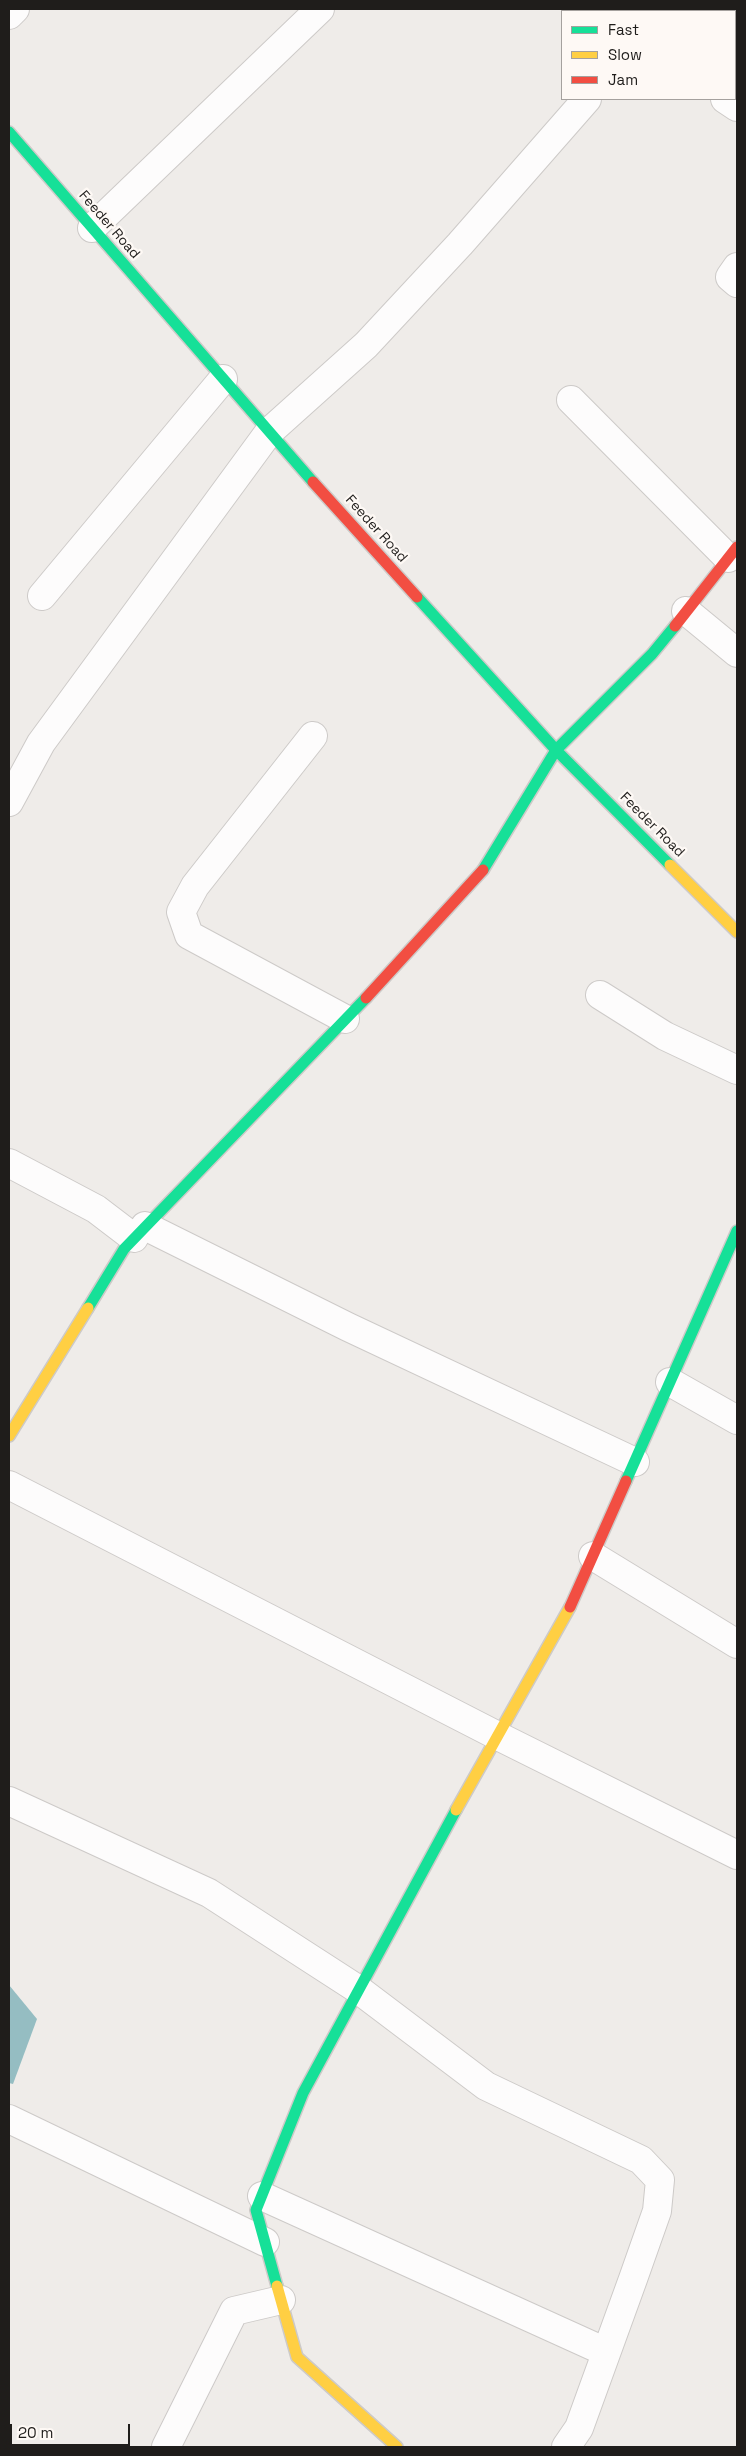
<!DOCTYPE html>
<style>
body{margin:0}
#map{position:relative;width:746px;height:2456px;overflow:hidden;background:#efece9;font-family:"Space Grotesk",sans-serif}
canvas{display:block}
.frame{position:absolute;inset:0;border:10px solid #1f1d1b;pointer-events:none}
.legend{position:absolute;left:561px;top:10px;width:175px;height:90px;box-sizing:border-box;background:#fef9f5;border:1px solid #a5a19e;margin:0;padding:6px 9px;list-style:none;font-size:15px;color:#1f1d1b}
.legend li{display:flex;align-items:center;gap:10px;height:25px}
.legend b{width:25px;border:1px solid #a5a19e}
.scale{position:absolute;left:10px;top:2424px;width:120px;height:22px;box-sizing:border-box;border:2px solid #1f1d1b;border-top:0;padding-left:6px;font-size:15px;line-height:18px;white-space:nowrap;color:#1f1d1b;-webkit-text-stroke:4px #fef9f5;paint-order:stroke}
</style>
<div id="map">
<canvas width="746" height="2456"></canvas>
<div class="frame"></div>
<ul class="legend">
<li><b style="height:6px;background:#16e098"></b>Fast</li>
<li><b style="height:6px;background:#ffcf43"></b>Slow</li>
<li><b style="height:6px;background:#f24e42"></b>Jam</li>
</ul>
<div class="scale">20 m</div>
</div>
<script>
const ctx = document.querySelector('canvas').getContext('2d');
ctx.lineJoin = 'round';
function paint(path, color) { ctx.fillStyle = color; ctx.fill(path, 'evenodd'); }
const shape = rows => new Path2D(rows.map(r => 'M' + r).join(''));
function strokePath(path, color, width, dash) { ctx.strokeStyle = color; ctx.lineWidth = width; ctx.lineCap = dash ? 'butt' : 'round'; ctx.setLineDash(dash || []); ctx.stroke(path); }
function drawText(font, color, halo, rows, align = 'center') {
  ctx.font = font + ' "Space Grotesk",sans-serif'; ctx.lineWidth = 4.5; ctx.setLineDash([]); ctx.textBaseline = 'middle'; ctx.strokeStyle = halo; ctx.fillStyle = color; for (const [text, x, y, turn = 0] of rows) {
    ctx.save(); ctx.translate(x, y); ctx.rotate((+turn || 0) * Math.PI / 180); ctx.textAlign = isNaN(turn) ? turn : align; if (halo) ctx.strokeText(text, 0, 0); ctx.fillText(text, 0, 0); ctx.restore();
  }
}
const water = shape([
 [9,1985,37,2019,13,2084,9,2083]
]);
const street = shape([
 [591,9,594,11],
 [9,15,15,9],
 [725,99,737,107],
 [92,228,320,9],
 [737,267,730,277,737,283],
 [571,400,728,558],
 [42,596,223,379],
 [686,611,737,653],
 [313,736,195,886,181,912,189,935,345,1019],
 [9,802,41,743,269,432,366,345,460,244,587,99],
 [600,995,665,1036,737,1070],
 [9,1163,96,1209,134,1238],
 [145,1226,348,1327,635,1462],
 [670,1382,737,1420],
 [9,1485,496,1735,737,1855],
 [593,1556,737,1644],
 [9,1801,209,1893,359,1990,486,2086,641,2160,660,2180,657,2211,633,2279,579,2428,566,2447],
 [9,2119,265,2242],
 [262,2196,606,2352],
 [166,2447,234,2311,281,2300]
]);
const fast = shape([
 [9,132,313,482],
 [417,597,556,750,670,865],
 [483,870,556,750,652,654,675,626],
 [88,1308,124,1249,366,998],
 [626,1481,737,1231],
 [277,2286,256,2210,303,2093,456,1810]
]);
const slow = shape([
 [670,865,737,932],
 [9,1436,88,1308],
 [456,1810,570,1607],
 [277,2286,297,2357,397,2447]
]);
const jam = shape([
 [313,482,417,597],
 [675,626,737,547],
 [366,998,483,870],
 [570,1607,626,1481]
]);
const streetNames = [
 ["Feeder Road",109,225,49],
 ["Feeder Road",376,529,48],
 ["Feeder Road",652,825,45]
];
paint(water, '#95bdc2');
strokePath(street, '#cdcac8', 30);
strokePath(fast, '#cdcac8', 14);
strokePath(slow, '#cdcac8', 14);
strokePath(jam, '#cdcac8', 14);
strokePath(street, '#fdfcfc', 28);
strokePath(fast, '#16e098', 11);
strokePath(slow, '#ffcf43', 11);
strokePath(jam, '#f24e42', 11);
drawText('14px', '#1f1d1b', '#fef9f5', streetNames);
</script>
